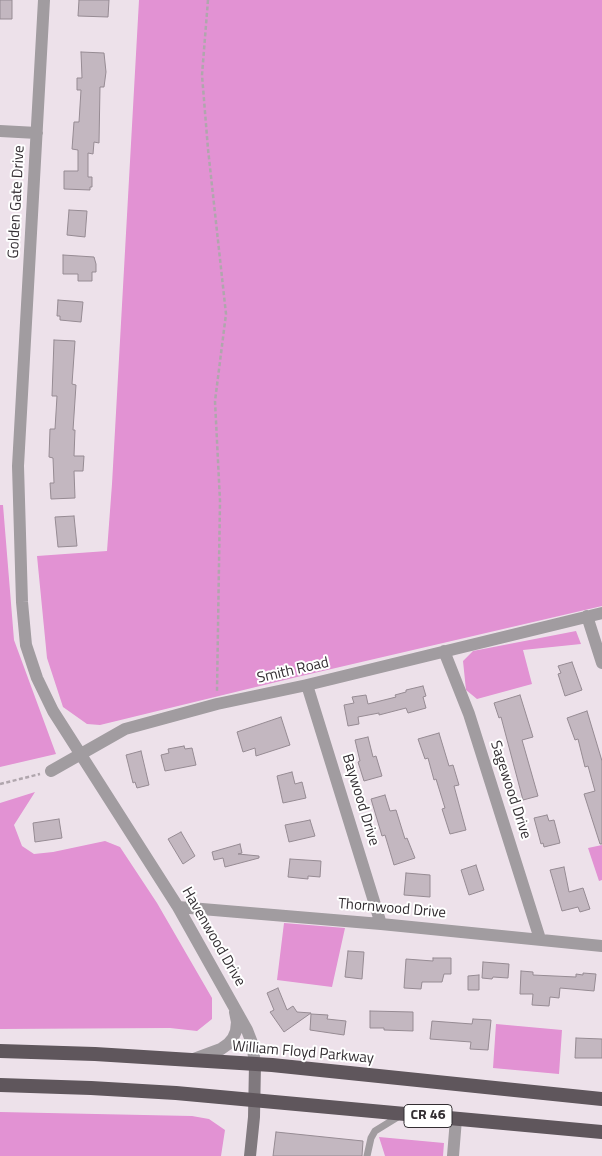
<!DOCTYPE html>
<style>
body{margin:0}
canvas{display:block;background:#ede1ea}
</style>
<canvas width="602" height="1156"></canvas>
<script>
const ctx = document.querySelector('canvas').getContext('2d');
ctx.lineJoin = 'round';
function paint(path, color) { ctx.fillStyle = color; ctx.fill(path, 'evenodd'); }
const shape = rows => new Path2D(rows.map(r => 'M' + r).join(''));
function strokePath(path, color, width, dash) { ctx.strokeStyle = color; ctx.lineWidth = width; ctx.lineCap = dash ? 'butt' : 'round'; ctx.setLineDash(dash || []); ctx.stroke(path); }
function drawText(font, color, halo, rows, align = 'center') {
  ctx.font = font + ' "Titillium Web",sans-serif'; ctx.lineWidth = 4; ctx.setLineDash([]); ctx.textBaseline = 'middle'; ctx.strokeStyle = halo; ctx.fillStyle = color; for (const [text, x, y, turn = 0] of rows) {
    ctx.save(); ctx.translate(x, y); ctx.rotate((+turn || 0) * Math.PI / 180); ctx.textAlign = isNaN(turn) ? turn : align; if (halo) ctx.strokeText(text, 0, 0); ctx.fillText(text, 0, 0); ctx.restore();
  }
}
const forest = shape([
 [139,0,602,0,602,606,297,677,100,725,87,724,63,707,47,658,37,556,107,551,112,484],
 [0,505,3,505,14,640,56,754,0,767],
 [576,631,581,644,523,650,532,684,477,699,466,690,463,661,473,651],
 [35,792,14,825,22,846,34,854,53,852,105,841,120,847,157,903,212,998,212,1019,197,1031,170,1028,0,1029,0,803],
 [602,845,602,880,599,881,588,848],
 [284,923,345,928,332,987,277,980],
 [496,1024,562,1030,559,1074,493,1068],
 [0,1112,192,1116,209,1119,225,1130,221,1156,0,1156],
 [379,1137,444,1143,443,1156,385,1156]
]);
const building = shape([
 [0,0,12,0,12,19,0,19,0,0],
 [79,0,109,0,108,17,78,16,79,0],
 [81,52,104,53,106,72,104,87,100,87,99,143,94,142,93,154,88,153,88,177,92,177,92,187,90,187,90,190,64,189,64,171,78,171,78,150,72,149,74,122,79,122,81,90,77,90,77,78,82,78,81,52],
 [69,210,87,211,85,237,67,235,69,210],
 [63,255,94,257,96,264,96,272,92,272,92,281,78,281,78,274,63,274,63,255],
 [58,300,83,302,81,322,60,320,60,316,57,316,58,300],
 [54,340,75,341,72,384,76,385,73,430,75,430,74,456,84,456,83,471,74,471,75,498,51,499,50,483,54,483,53,458,49,457,50,429,55,429,57,396,52,396,54,340],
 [74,516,77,546,58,547,55,517,74,516],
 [572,662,582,690,565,696,558,674,561,673,558,666,572,662],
 [423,686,426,696,423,697,426,708,408,713,406,708,379,715,379,713,358,717,359,724,348,726,344,705,354,703,352,697,366,695,368,704,396,697,395,695,406,692,406,690,423,686],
 [520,695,533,737,522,740,538,796,523,800,501,717,499,718,494,703,520,695],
 [587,711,602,761,602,844,600,844,584,794,595,791,588,766,585,767,578,739,575,740,567,718,587,711],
 [281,717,290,745,256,756,255,748,243,752,237,732,281,717],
 [439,733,449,766,453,765,459,785,454,786,466,830,450,834,442,809,445,808,436,779,434,780,428,758,425,759,418,739,439,733],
 [368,737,373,757,376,756,382,776,364,781,358,762,360,761,355,740,368,737],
 [184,746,185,749,192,748,196,765,165,771,161,755,169,753,168,749,184,746],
 [141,751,149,785,137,788,135,782,133,783,126,755,141,751],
 [292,772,295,784,302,782,306,798,283,803,277,776,292,772],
 [385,795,390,811,396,810,405,839,407,838,415,858,394,865,385,835,382,836,371,799,385,795],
 [547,815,549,821,554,820,560,843,544,847,543,843,541,844,534,818,547,815],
 [59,819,62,838,35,842,33,823,59,819],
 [310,820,315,836,289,842,285,825,310,820],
 [181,832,195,856,183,864,168,839,181,832],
 [240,844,242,853,238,854,259,856,259,858,225,867,223,858,214,860,212,852,240,844],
 [290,859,321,861,320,877,308,876,308,879,288,877,290,859],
 [476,865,484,890,469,895,461,870,476,865],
 [564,867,569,892,583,888,590,909,580,912,578,907,562,911,550,870,564,867],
 [406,873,430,875,430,897,404,895,406,873],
 [348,951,364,952,362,979,345,977,348,951],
 [433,958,451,958,451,974,444,974,442,982,422,982,421,989,404,988,406,959,433,961,433,958],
 [483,962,509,964,508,978,493,977,492,979,482,978,483,962],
 [521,971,533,972,533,975,576,977,576,974,583,975,583,973,596,974,594,991,560,988,559,998,550,997,549,1006,532,1005,533,994,520,994,521,971],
 [479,975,479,990,468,990,468,976,479,975],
 [278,988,287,1010,293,1006,297,1012,311,1013,284,1032,270,1012,274,1010,267,993,278,988],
 [370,1011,413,1012,413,1031,384,1030,384,1028,370,1028,370,1011],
 [311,1014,328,1015,327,1019,346,1021,344,1035,310,1030,311,1014],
 [473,1019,491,1020,488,1050,470,1049,471,1042,430,1039,432,1021,472,1024,473,1019],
 [576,1038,602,1039,602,1058,575,1058,576,1038],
 [276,1132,363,1141,362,1156,273,1156,276,1132]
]);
const path = shape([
 [208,0,202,75,208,149,226,314,215,401,220,501,217,691],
 [0,784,40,774]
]);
const service = shape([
 [367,1156,371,1138,375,1131,401,1115]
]);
const minor = shape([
 [44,0,18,466,22,602,26,645,37,678,53,711,178,907,247,1030,252,1043,255,1064],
 [0,131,37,133],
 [587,616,602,663],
 [444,651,469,714,540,939],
 [307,685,381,924],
 [51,771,125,729,217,704,307,685,602,613],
 [178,907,381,924,602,946],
 [194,1059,221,1049,228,1044,233,1038,236,1031,237,1022,235,1012],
 [453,1156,456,1119]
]);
const secondary = shape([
 [250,1156,254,1117,255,1064]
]);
const trunk = shape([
 [0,1051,95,1054,272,1065,602,1099],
 [0,1085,91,1088,176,1093,602,1132]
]);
const shields = [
 [428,1116,48]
];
const shieldNames = [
 ["CR 46",428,1116]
];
const streetNames = [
 ["Golden Gate Drive",17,202,-87],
 ["Smith Road",293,671,-13],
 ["Sagewood Drive",510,790,72],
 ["Baywood Drive",360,800,73],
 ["Thornwood Drive",392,909,5],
 ["Havenwood Drive",213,937,60],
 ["William Floyd Parkway",303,1053,5]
];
paint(forest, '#e292d3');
paint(building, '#c3b7c0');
strokePath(building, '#968b93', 1);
strokePath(path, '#b0a6ad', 2.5, [4, 2.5]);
strokePath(service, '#a19ca0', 7);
strokePath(minor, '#a19ca0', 12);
strokePath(secondary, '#80797e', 12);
strokePath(trunk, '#5f565c', 14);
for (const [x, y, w] of shields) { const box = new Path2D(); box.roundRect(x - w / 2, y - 11.5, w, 23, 4); ctx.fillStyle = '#fff'; ctx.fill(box); strokePath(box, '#332e32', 1); }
drawText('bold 14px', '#332e32', null, shieldNames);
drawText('15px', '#332e32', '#fff', streetNames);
</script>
